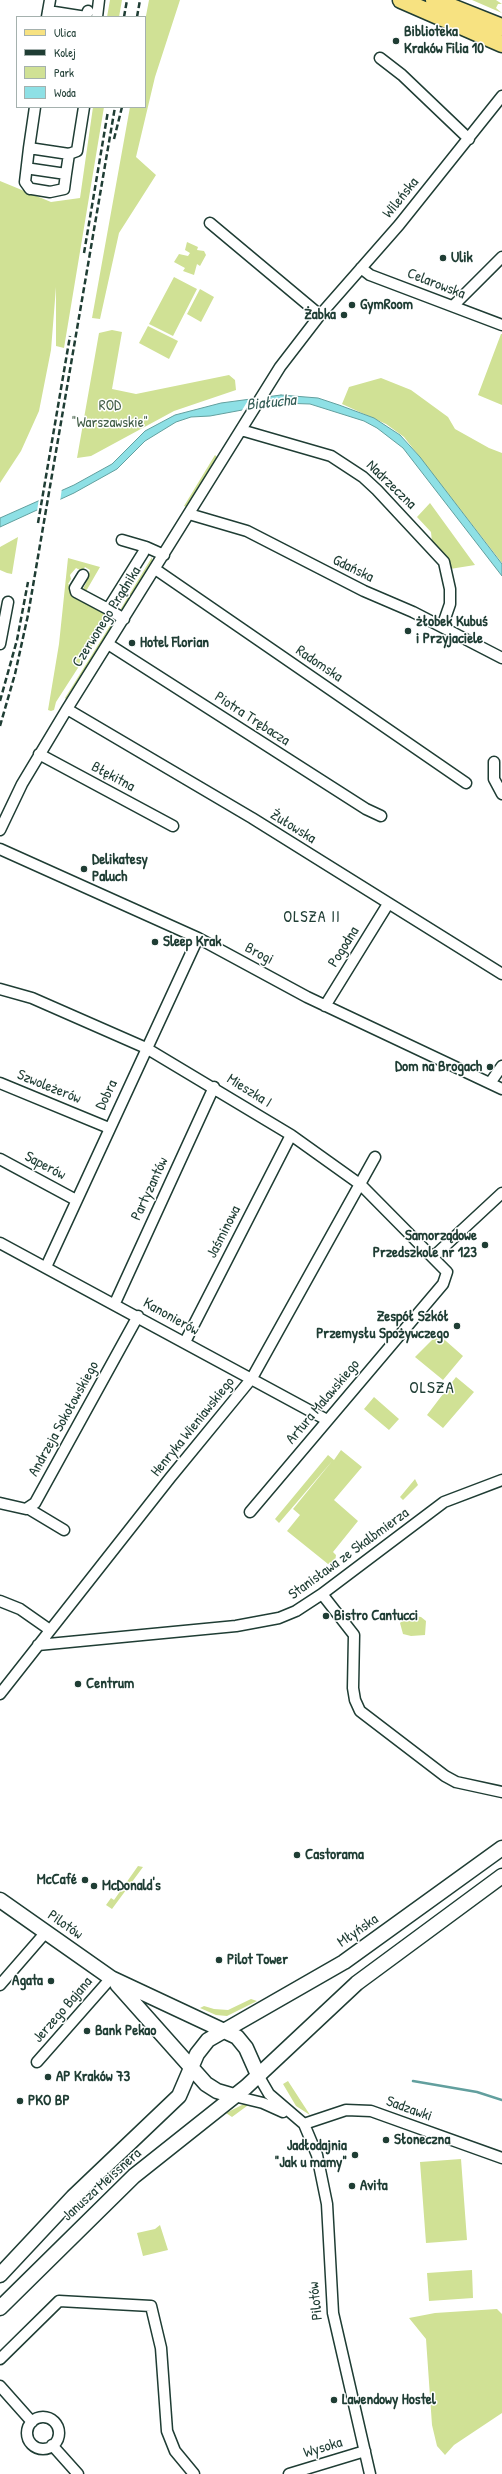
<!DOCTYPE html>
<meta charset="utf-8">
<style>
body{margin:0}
#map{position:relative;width:502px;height:2474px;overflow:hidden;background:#fff;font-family:"Patrick Hand",sans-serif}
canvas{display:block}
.legend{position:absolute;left:16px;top:16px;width:130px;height:92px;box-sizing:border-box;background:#fff;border:1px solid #a5b1ae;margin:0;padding:5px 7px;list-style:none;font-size:12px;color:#1f3d34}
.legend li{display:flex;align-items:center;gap:8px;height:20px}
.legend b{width:20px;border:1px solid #a5b1ae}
</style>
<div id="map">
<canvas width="502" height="2474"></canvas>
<ul class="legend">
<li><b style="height:5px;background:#f7e281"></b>Ulica</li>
<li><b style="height:5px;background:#1f3d34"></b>Kolej</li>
<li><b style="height:11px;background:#d0e195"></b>Park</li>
<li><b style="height:11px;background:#8ee0e5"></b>Woda</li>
</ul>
</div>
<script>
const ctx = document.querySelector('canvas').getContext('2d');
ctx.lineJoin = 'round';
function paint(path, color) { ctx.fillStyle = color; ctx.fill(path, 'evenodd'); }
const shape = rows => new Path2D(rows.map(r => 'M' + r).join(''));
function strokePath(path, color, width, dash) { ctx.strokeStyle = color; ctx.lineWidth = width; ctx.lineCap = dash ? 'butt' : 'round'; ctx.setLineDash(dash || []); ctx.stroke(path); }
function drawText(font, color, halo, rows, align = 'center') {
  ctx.font = font + ' "Patrick Hand",sans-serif'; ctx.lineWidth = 3; ctx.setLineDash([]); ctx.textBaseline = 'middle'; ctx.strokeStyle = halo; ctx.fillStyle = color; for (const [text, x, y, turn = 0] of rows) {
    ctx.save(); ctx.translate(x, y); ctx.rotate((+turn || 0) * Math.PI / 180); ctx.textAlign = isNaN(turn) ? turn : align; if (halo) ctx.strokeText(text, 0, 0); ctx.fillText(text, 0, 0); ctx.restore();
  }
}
const green = shape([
 [110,0,122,0,119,17,107,17],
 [149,0,180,0,155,77,136,157,156,175,119,233,100,319,92,318,130,107,145,107,145,21],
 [472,0,496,0,502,4,498,4,496,8,502,13],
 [93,107,104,107,64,348,56,346,56,287,51,350,39,411,21,451,0,483,0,181,51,202,80,198],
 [187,242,198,247,197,250,204,251,206,255,200,266,197,264,194,275,183,271,185,268,174,262,179,254,188,256,190,253,185,250],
 [174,277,197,289,173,336,149,324],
 [200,289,214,297,201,322,187,314],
 [148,326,178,341,169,359,139,343],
 [112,330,122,332,112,389,136,394,229,375,235,380,236,390,174,411,91,456,77,458,99,333],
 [501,334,502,334,502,405,478,395],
 [381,378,411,390,448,417,455,429,489,448,502,453,502,563,404,437,386,424,342,404,349,387],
 [215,455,217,457,187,507,184,506],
 [430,503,475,565,450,569,432,542,431,532,417,517],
 [18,537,12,574,7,573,0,570,0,547],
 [152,557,152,562,125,607,120,610],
 [68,558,100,567,85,593,80,590,80,587,83,589,86,583,90,570,85,567,82,571,76,568,70,575,71,579,68,584,112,615,56,702,54,710,51,711,48,710,59,644],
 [111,624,113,625,66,699,65,698],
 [438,1334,463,1356,443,1380,415,1357],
 [456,1377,474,1392,443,1428,427,1415],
 [374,1397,399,1419,389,1430,364,1409],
 [341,1450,362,1467,334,1500,358,1521,333,1552,336,1555,335,1562,328,1564,287,1531,300,1515,293,1509,333,1460,279,1523,275,1519,328,1455,334,1460],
 [415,1479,418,1485,403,1500,400,1497],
 [408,1615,421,1617,426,1621,425,1635,411,1636,403,1634,400,1623],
 [138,1866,143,1867,112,1909,106,1905,111,1898,114,1900],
 [251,1999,257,2001,227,2016,216,2015,200,2008,204,2006,214,2009,228,2010],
 [288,2081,310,2115,296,2106,283,2084],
 [251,2103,232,2117,226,2113,242,2105],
 [461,2159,467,2240,426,2243,420,2162],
 [160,2225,168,2250,143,2256,137,2233,155,2229],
 [472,2270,473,2298,429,2301,427,2273],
 [497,2309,502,2314,502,2413,454,2445,445,2455,437,2446,432,2425,426,2339,409,2318,435,2313]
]);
const water = shape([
 [281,395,318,398,339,405,374,418,400,435,420,457,502,564,502,576,403,448,377,428,364,421,310,404,280,403,210,416,191,417,176,422,145,441,117,469,74,493,0,527,0,518,74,485,112,464,145,431,175,415,221,403,281,395]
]);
const pier = shape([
 [272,394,263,408,241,412,250,397],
 [62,488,60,502,37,511,39,498]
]);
const stream = shape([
 [413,2081,477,2092,502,2100]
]);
const street = shape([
 [48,11,86,17,88,11],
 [47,17,50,0],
 [97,17,99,0],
 [380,58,402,75,469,139],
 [35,107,29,148,69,154,77,151,84,107],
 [29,148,25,182,30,189],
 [32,169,66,174,69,154],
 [32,189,50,192,64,189,66,174],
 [210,223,320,315],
 [361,268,370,275,502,325],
 [453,306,502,257],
 [241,430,331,456,363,477,377,490,444,562,450,589,450,604,442,627],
 [189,514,247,531,364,591,413,612,502,658],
 [122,540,146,547],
 [155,569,466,783],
 [83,575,75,588,76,592,108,609],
 [124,619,108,609,143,553,146,547,164,555],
 [0,644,8,602],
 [108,644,366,809,381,816],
 [67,709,252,818,502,974],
 [39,754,173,826],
 [494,762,494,779,502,794],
 [0,830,22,784,67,709,280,367,320,315,399,225,502,96],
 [0,849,198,938,307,997,502,1089],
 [0,989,32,998,146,1048,291,1135,361,1185,447,1272,443,1284,250,1512],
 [325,1006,388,904],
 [0,1083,109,1128],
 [490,1083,502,1066],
 [0,1159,76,1200],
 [0,1243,327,1420],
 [433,1257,502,1193],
 [46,1267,198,938],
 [115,1303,214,1087],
 [185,1342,291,1135],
 [0,1503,26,1509,35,1503,138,1316],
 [29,1509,64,1530],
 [322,1594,354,1635,353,1688,355,1700,360,1711,445,1776,456,1782,502,1792],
 [0,1601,20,1609,50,1630],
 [38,1645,236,1626,279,1618,296,1611,322,1594,444,1502,502,1480],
 [0,1694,170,1478,252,1378,375,1157],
 [0,1985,46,1932],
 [37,2062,111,1978],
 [258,2075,269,2094,304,2124,317,2155,327,2204,333,2313,370,2474],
 [234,2096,263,2103,283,2112],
 [304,2124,346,2110,371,2111,502,2158],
 [0,2359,59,2301,151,2306,161,2348,167,2431,175,2451,194,2474],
 [0,2386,32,2422],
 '27 2433a16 16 0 1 1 32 0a16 16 0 1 1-32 0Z',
 [52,2445,78,2474],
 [289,2474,365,2451]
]);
const secondary = shape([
 [0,1900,111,1978,237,2037,246,2048,258,2075],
 [117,1984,206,2084,217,2091,234,2096],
 [0,2275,73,2197,179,2096,197,2054,208,2040,344,1962,502,1848],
 [0,2308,134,2176,246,2087,357,1983,502,1876]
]);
const primary = shape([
 [401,0,502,44],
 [434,0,502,27]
]);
const rail = shape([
 [124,17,127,0],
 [137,17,140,0],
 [114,139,122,107],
 [84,253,108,111],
 [38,523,70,336],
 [0,701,17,640,28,582],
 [0,726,15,674,28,615,115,107]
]);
const markers = [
 [396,41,4,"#1f3d34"],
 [443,258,4,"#1f3d34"],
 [352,305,4,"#1f3d34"],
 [344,315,4,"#1f3d34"],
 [408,631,4,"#1f3d34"],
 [132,643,4,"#1f3d34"],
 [84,869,4,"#1f3d34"],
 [155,942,4,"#1f3d34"],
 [490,1067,4,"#1f3d34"],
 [485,1245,4,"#1f3d34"],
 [457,1326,4,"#1f3d34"],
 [326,1616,4,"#1f3d34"],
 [78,1684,4,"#1f3d34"],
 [297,1855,4,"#1f3d34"],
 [85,1880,4,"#1f3d34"],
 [94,1886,4,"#1f3d34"],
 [219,1960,4,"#1f3d34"],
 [51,1981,4,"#1f3d34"],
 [87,2031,4,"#1f3d34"],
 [48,2077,4,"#1f3d34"],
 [20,2101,4,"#1f3d34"],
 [386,2140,4,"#1f3d34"],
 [355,2155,4,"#1f3d34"],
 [352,2186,4,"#1f3d34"],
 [334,2400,4,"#1f3d34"]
];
const poiNames = [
 ["Biblioteka",404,32],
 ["Kraków Filia 10",404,49],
 ["Ulik",451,258],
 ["GymRoom",360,305],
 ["Żabka",336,315,"right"],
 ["żłobek Kubuś",416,622],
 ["i Przyjaciele",416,639],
 ["Hotel Florian",140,643],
 ["Delikatesy",92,860],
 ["Paluch",92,877],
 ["Sleep Krak",163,942],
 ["Dom na Brogach",482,1067,"right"],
 ["Samorządowe",477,1236,"right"],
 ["Przedszkole nr 123",477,1253,"right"],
 ["Zespół Szkół",449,1317,"right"],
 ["Przemysłu Spożywczego",449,1334,"right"],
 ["Bistro Cantucci",334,1616],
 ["Centrum",86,1684],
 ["Castorama",305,1855],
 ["McCafé",77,1880,"right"],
 ["McDonald's",102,1886],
 ["Pilot Tower",227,1960],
 ["Agata",43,1981,"right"],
 ["Bank Pekao",95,2031],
 ["AP Kraków 73",56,2077],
 ["PKO BP",28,2101],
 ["Słoneczna",394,2140],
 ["Jadłodajnia",347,2146,"right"],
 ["\"Jak u mamy\"",347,2163,"right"],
 ["Avita",360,2186],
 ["Lawendowy Hostel",342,2400]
];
const streetNames = [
 ["Wileńska",401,198,-51],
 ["Celarowska",436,284,21],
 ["Nadrzeczna",391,485,44],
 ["Gdańska",353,569,26],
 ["Czerwonego Prądnika",107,617,-58],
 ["Radomska",319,664,34],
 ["Piotra Trębacza",252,719,33],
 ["Błękitna",113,777,28],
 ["Żułowska",293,827,32],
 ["Pogodna",344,947,-58],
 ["Brogi",259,954,28],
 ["Szwoleżerów",49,1087,22],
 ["Mieszka I",249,1091,32],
 ["Dobra",107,1095,-65],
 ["Saperów",45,1166,28],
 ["Partyzantów",150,1189,-65],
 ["Jaśminowa",224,1232,-63],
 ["Kanonierów",171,1317,29],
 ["Artura Malawskiego",323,1402,-50],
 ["Andrzeja Sokołowskiego",64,1419,-61],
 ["Henryka Wieniawskiego",193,1427,-51],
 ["Stanisława ze Skalbmierza",349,1554,-36],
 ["Pilotów",65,1925,35],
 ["Młyńska",358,1931,-35],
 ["Jerzego Bajana",63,2010,-49],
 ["Sadzawki",409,2109,20],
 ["Janusza Meissnera",102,2185,-42],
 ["Pilotów",316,2301,-96],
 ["Wysoka",323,2448,-17]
];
const parkNames = [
 ["ROD",110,406],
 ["\"Warszawskie\"",110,423]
];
const waterNames = [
 ["Białucha",271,403,-6]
];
const neighbourhoodNames = [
 ["OLSZA II",312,918]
];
const quarterNames = [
 ["OLSZA",432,1388]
];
paint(green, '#d0e195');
paint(water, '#8ee0e5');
strokePath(water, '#629f9e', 1);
paint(pier, '#fff');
strokePath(stream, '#629f9e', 2.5);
strokePath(street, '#1f3d34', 13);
strokePath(secondary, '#1f3d34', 17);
strokePath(primary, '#1f3d34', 19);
strokePath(street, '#fff', 10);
strokePath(secondary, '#fff', 14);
strokePath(primary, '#f7e281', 16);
strokePath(rail, '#1f3d34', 2.5, [6, 3]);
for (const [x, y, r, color] of markers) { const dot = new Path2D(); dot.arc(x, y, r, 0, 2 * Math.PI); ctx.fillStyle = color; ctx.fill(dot); strokePath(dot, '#fff', 1.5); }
drawText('bold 15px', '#1f3d34', '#fff', poiNames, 'left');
drawText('15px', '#1f3d34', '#fff', streetNames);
drawText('15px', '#425e47', '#fff', parkNames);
drawText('italic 16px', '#355e57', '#fff', waterNames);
ctx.letterSpacing = '1px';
drawText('16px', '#1f3d34', '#fff', neighbourhoodNames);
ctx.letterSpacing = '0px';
ctx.letterSpacing = '1px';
drawText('17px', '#1f3d34', '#fff', quarterNames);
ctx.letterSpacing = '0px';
</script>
